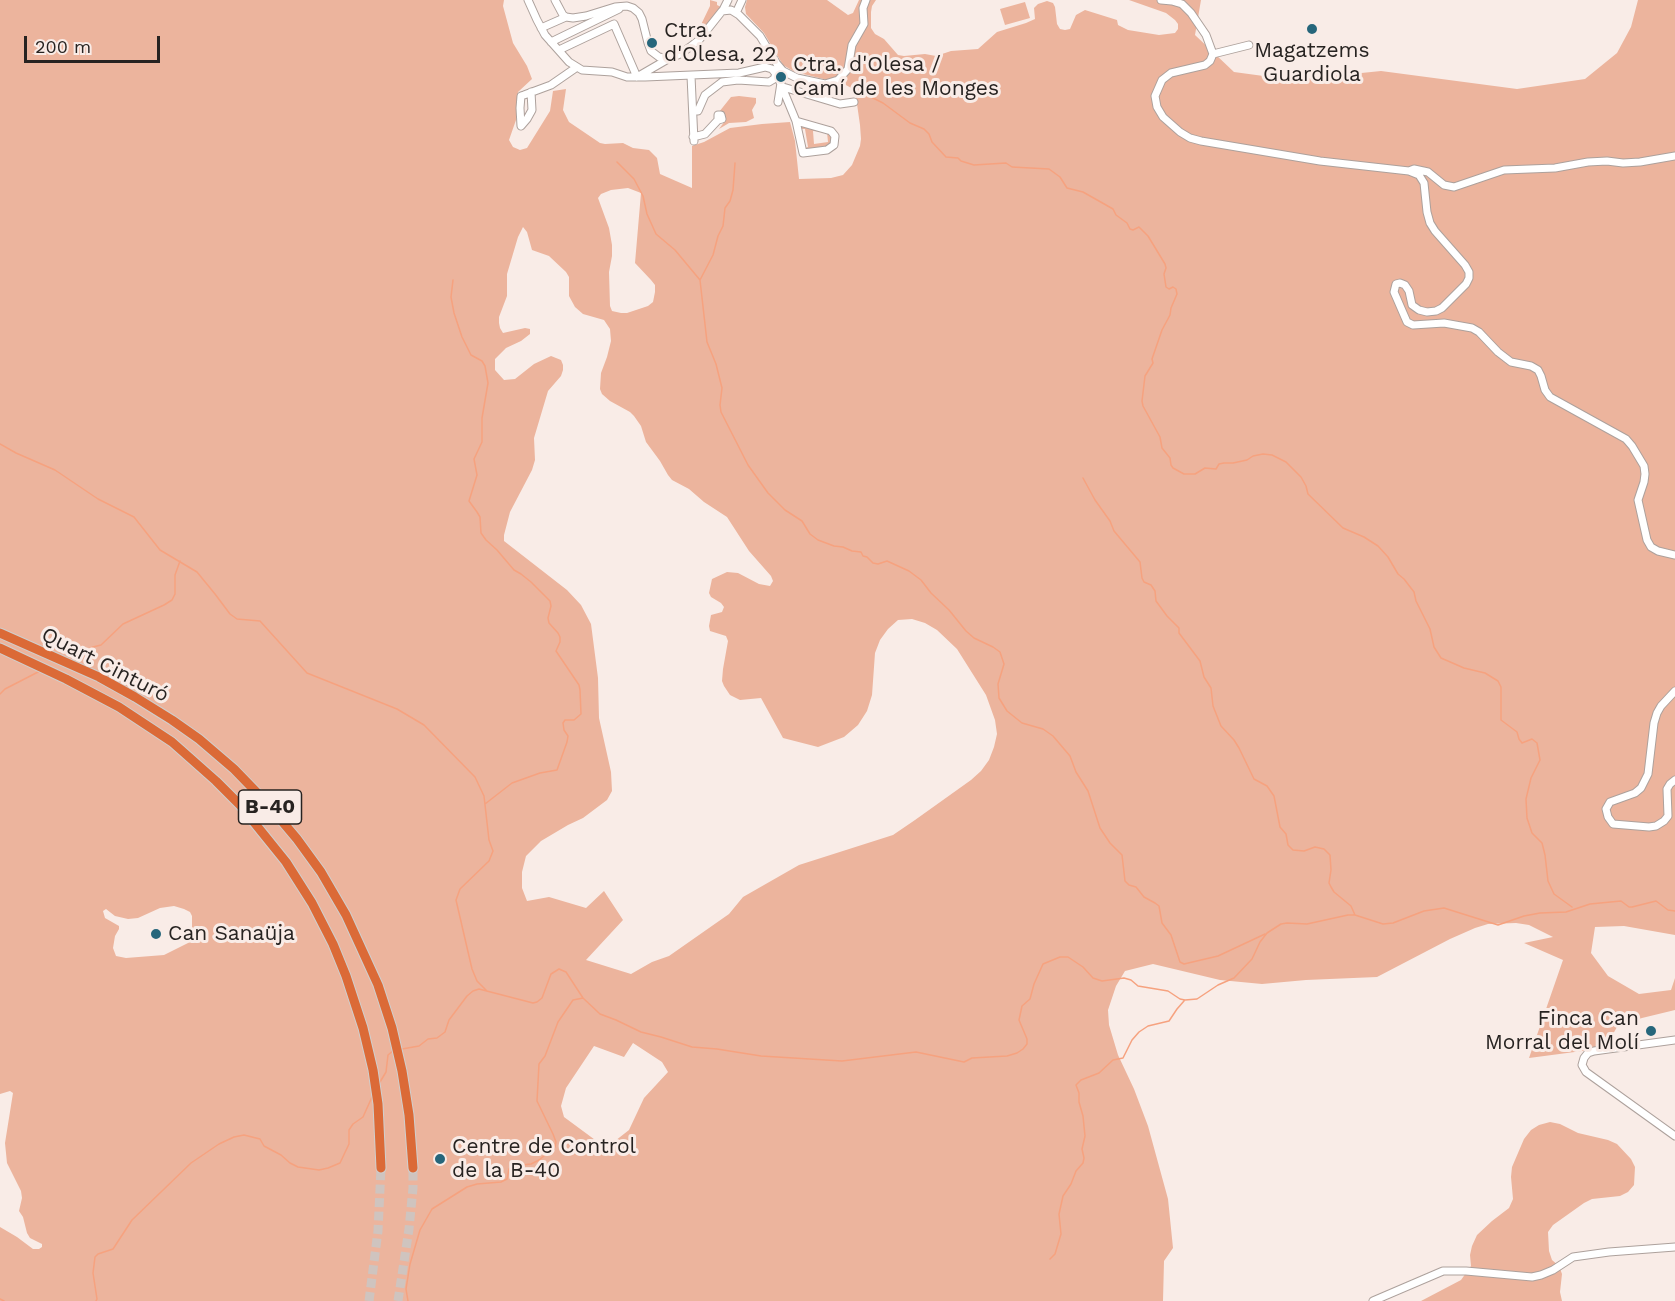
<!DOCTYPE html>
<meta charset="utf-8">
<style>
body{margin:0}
#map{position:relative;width:1675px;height:1301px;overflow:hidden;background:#f9ece7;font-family:"Work Sans",sans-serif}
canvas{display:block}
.scale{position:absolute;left:24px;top:36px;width:136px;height:27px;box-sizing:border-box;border:3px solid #272321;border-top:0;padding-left:8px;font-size:18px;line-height:21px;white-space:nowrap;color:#272321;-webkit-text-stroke:4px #f9ece7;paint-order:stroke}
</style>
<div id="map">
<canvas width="1675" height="1301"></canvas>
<div class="scale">200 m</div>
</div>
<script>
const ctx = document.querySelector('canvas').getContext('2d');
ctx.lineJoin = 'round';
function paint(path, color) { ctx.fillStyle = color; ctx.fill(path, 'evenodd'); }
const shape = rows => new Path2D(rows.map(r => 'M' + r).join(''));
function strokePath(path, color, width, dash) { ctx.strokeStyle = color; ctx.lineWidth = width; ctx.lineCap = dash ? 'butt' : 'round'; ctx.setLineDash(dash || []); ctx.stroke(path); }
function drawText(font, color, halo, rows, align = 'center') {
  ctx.font = font + ' "Work Sans",sans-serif'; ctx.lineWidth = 6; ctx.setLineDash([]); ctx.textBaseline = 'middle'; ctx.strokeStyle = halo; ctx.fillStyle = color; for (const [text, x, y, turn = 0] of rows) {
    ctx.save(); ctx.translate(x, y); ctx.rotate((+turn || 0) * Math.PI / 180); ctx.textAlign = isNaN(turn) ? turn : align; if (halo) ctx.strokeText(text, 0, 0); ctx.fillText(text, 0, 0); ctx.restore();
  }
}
const green = shape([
 [0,0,504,0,503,6,513,43,527,66,532,79,518,92,516,120,509,140,513,147,520,150,527,148,550,111,553,91,566,89,563,110,569,122,600,143,605,144,623,143,633,148,649,150,657,158,660,174,692,188,692,146,704,142,730,128,762,124,790,122,795,141,799,179,831,178,843,175,852,165,860,146,861,139,860,125,855,90,844,84,795,72,783,65,764,33,746,14,745,7,747,0,827,0,848,15,853,13,859,0,876,0,872,6,871,12,871,28,875,34,884,39,898,55,904,56,925,54,936,56,951,51,978,49,997,32,1026,23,1035,19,1034,8,1038,4,1047,1,1053,3,1055,7,1057,24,1060,29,1065,30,1070,29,1076,15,1085,10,1117,20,1118,25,1128,30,1159,35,1175,33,1178,29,1178,24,1175,20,1166,13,1129,0,1201,0,1195,35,1234,72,1293,80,1381,71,1517,89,1585,79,1617,53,1631,27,1638,0,1675,0,1675,935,1624,926,1595,927,1591,953,1608,976,1639,994,1671,990,1675,978,1675,1010,1642,1018,1617,1027,1605,1048,1529,1058,1563,960,1524,943,1553,937,1529,925,1516,923,1488,924,1475,928,1450,939,1377,977,1306,980,1262,984,1220,980,1153,964,1125,971,1116,986,1108,1010,1109,1025,1118,1055,1134,1089,1148,1126,1168,1199,1173,1248,1164,1261,1163,1301,0,1301,0,1227,17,1237,33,1249,39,1249,42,1247,42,1244,30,1238,27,1233,23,1217,19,1211,22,1198,21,1191,7,1163,5,1143,13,1093,10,1091,0,1094],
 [628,188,641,193,635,263,651,280,655,285,655,292,653,302,648,306,627,313,621,313,612,311,610,306,609,272,612,256,612,245,609,228,598,198,601,194,611,190],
 [523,227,527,232,532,250,549,256,566,272,569,277,569,296,575,307,583,314,604,320,610,329,611,341,607,357,601,373,600,389,602,394,610,401,630,412,634,416,641,426,646,442,660,461,668,475,672,480,689,489,704,502,727,517,749,551,771,576,773,581,770,586,759,584,738,573,727,572,712,579,709,593,711,597,721,603,724,607,722,612,711,615,709,626,710,631,726,636,728,641,723,669,722,681,724,686,730,695,740,700,761,698,783,738,818,747,844,737,858,725,867,711,872,695,875,653,880,640,888,629,898,620,912,619,925,623,937,630,957,649,986,695,995,720,997,734,994,747,989,760,981,771,971,780,915,820,893,835,799,865,743,897,729,914,669,956,652,962,631,974,586,960,623,920,604,891,586,908,549,897,527,901,522,888,522,872,526,856,541,841,568,825,583,818,607,800,612,791,611,772,599,718,598,678,591,624,581,605,567,590,504,541,504,535,510,512,532,470,535,460,534,438,548,391,561,376,563,370,563,365,561,360,551,356,534,364,515,379,504,380,495,370,495,359,506,348,521,341,530,334,530,329,525,328,503,333,500,328,499,323,499,317,507,296,507,274,518,237],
 [174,906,184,909,190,912,192,916,192,935,188,943,164,955,126,958,116,956,113,948,115,936,119,929,119,926,105,918,103,911,106,909,115,916,128,919,138,918,160,908],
 [633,1043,662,1062,668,1072,644,1098,629,1130,606,1148,564,1117,561,1106,566,1088,594,1046,624,1057],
 [710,0,717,2,717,5,721,7,705,28,697,33,710,6],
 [1025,2,1030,18,1005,25,1000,9],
 [739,96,756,98,756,103,752,110,754,118,746,122,729,123,719,129,725,121,719,112,731,97],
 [801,125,825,132,813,131,814,144,828,142,827,132,832,136,833,141,828,147,805,151,804,148,808,147,805,129,801,129],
 [1550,1122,1560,1124,1578,1133,1608,1140,1617,1144,1631,1159,1635,1167,1634,1185,1628,1192,1620,1196,1592,1199,1584,1203,1553,1225,1548,1232,1549,1251,1552,1260,1559,1266,1562,1274,1560,1292,1562,1301,1421,1301,1461,1280,1471,1266,1470,1255,1472,1246,1477,1235,1492,1221,1509,1208,1513,1199,1511,1177,1512,1167,1524,1139,1531,1130,1539,1125]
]);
const stream = shape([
 [869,96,883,103,910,123,924,129,929,134,932,142,946,157,958,158,961,161,974,165,1006,163,1012,167,1049,169,1060,177,1067,188,1083,192,1106,205,1113,209,1116,215,1127,223,1130,229,1133,230,1139,227,1148,236,1165,264,1166,268,1164,274,1166,287,1169,289,1173,287,1176,289,1177,294,1171,308,1170,315,1162,330,1152,359,1153,363,1145,376,1142,401,1143,406,1160,437,1162,448,1170,458,1171,465,1173,468,1184,474,1195,474,1205,468,1216,469,1219,464,1224,463,1233,463,1247,460,1253,456,1263,454,1272,455,1286,462,1301,477,1306,486,1308,494,1343,528,1364,537,1378,546,1388,557,1398,574,1404,579,1414,592,1416,601,1430,629,1434,647,1441,658,1464,668,1485,673,1498,681,1501,687,1501,720,1517,732,1519,739,1522,743,1532,739,1537,743,1540,760,1531,778,1526,799,1527,818,1532,833,1542,843,1545,855,1548,881,1554,894,1572,907],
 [617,162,634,179,643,196,647,214,656,234,675,250,700,280,707,342,716,364,722,388,720,405,721,412,748,465,768,493,785,510,802,521,810,534,818,540,834,546,843,547,852,551,861,552,863,556,867,557,873,563,878,564,887,561,909,571,921,580,931,593,949,610,966,631,974,638,993,647,1000,652,1004,664,998,684,999,698,1007,711,1022,723,1043,729,1053,736,1070,756,1076,772,1088,791,1100,828,1110,843,1122,855,1125,881,1129,885,1136,887,1144,897,1155,903,1159,906,1162,923,1171,935,1180,962,1184,964,1218,956,1265,934],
 [453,280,451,297,454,313,462,337,471,355,482,361,485,366,488,383,482,418,482,442,474,459,477,475,469,501,477,512,480,517,481,533,486,540,497,550,514,570,521,574,531,582,550,601,551,606,548,618,549,623,558,633,560,637,560,642,556,651,579,685,580,690,581,714,574,720,565,720,563,723,564,730,568,736,567,742,557,770,540,773,512,783,485,804],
 [700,280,713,255,718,236,723,226,725,208,730,201,733,190,735,163],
 [0,444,16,453,55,470,98,499,134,517,160,550,197,572,215,594,230,614,237,619,260,621,307,673,397,709,424,725,475,777,484,796,489,840,493,851,489,861,460,889,456,900,472,969,477,981,487,991],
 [1083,478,1095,500,1110,521,1114,531,1140,562,1142,578,1144,582,1151,585,1155,591,1156,601,1167,616,1179,628,1179,633,1200,661,1204,677,1211,688,1213,706,1221,726,1234,740,1239,748,1254,779,1267,786,1274,796,1280,827,1286,834,1288,845,1293,850,1304,851,1315,847,1324,849,1330,855,1331,870,1329,883,1331,887,1334,892,1351,906,1355,915],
 [67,659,93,647,101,645,123,624,164,605,172,600,175,594,175,575,180,561],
 [0,694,5,689,40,671],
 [402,1049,419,1046,428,1039,437,1038,445,1032,449,1020,467,996,473,991,479,989,533,1003,537,1002,542,998,551,974,559,969,566,972,583,998,600,1014,616,1020,641,1032,661,1037,692,1047,717,1049,761,1056,842,1061,916,1052,964,1062,972,1058,1007,1056,1017,1053,1023,1049,1027,1044,1027,1039,1019,1020,1022,1006,1030,999,1034,984,1043,964,1060,957,1068,957,1083,967,1093,978,1102,981,1124,978,1131,980,1138,986,1168,991,1180,999,1185,1000,1197,999,1218,985,1234,978,1252,959,1260,942,1267,933,1281,924,1287,923,1307,924,1348,915,1355,915,1383,924,1393,923,1424,911,1444,908,1498,925,1524,916,1540,913,1566,912,1590,904,1621,901,1629,907,1632,907,1656,901,1668,910,1675,911],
 [380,1082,386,1072,388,1055,394,1050],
 [1050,1259,1055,1254,1061,1234,1059,1214,1063,1196,1071,1184,1076,1171,1083,1163,1084,1158,1082,1149,1085,1136,1083,1116,1079,1102,1079,1093,1076,1085,1081,1080,1099,1073,1113,1060,1123,1058,1132,1040,1139,1032,1148,1026,1169,1021,1177,1009,1184,1001],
 [0,1299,4,1301],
 [96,1301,97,1299,93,1273,95,1257,98,1254,113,1249,132,1220,191,1163,219,1144,234,1137,244,1135,260,1139,264,1146,281,1155,290,1163,298,1167,319,1170,328,1168,340,1163,349,1144,349,1130,353,1124,363,1117,372,1097],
 [408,1301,406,1289,410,1264,420,1230,432,1209,467,1187,477,1184,501,1182,507,1179,509,1169,512,1166,531,1164,539,1160,555,1147,556,1142,553,1134,537,1101,539,1064,545,1056,558,1022,573,1000,583,998]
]);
const highwayTunnel = shape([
 [369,1301,378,1231,381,1168],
 [398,1301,409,1229,413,1188,413,1168]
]);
const minor = shape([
 [528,0,537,20,545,35,569,62,582,70,612,72,627,77,645,77,739,73,765,67,772,69,776,74],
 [555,0,563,15,566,17,573,18,586,16,615,7,627,6,633,8,639,13,642,19,648,43,651,51,659,57,668,59,680,54,690,47,699,40,722,11,731,10,739,15,760,36,777,64,783,71,797,78,825,84,838,80,848,69,852,45,864,24,863,8,866,0],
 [1161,0,1172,1,1182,4,1191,13,1206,35,1213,54,1210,61,1205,65,1171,73,1162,80,1155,96,1157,107,1163,117,1180,132,1190,138,1201,141,1320,161,1409,171,1419,175,1424,183,1427,212,1430,223,1435,231,1465,265,1469,272,1469,278,1466,284,1442,308,1436,311,1427,312,1419,310,1412,305,1409,291,1405,285,1400,283,1396,284,1394,292,1407,322,1413,325,1444,323,1472,328,1479,332,1498,352,1511,362,1531,366,1538,370,1541,376,1545,390,1550,397,1626,439,1632,446,1644,466,1645,474,1644,482,1638,500,1647,540,1651,547,1658,551,1675,555],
 [723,10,728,0],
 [736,13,742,0],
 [541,28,566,17],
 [551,42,619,9],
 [559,50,614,24,637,77],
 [1213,54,1249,45],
 [775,70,796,121,803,153,827,150,834,145,835,136,831,131,796,121],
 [691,76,694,141],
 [637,77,668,59],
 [783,87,840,104,854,102],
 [531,92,532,110,527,119,521,126,520,108,521,96,524,95,551,85,577,67],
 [778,102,781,83],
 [694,111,698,111,705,95,722,82,738,80,769,82,774,79,776,74],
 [693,137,705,134,718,120,718,115,721,115,722,119,718,120],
 [1409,171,1414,169,1428,172,1444,185,1454,187,1504,170,1555,168,1588,162,1607,161,1623,163,1640,162,1675,156],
 [1675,691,1661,706,1657,713,1654,723,1648,774,1641,788,1635,793,1610,802,1606,809,1608,817,1613,824,1649,827,1656,826,1664,821,1668,816,1667,789,1670,784,1675,780],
 [1675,1040,1594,1051,1588,1053,1584,1058,1582,1065,1586,1072,1675,1136],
 [1373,1301,1443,1271,1466,1271,1532,1277,1541,1275,1553,1270,1573,1257,1609,1252,1675,1247]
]);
const highway = shape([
 [0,633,99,677,135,697,172,720,199,739,234,769,265,801,297,839,321,872,346,915,378,985,392,1028,402,1071,409,1115,413,1168],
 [0,648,66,679,119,707,172,742,216,781,240,805,286,862,312,903,333,944,346,976,363,1028,373,1070,378,1104,381,1168]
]);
const markers = [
 [1312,29,6,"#26667b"],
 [652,43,6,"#26667b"],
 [781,77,6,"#26667b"],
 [156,934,6,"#26667b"],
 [1651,1031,6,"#26667b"],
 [440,1159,6,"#26667b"]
];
const shields = [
 [270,807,63]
];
const shieldNames = [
 ["B-40",270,807]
];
const poiNames = [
 ["Ctra.",664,31],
 ["d'Olesa, 22",664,55],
 ["Magatzems",1312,51,"center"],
 ["Guardiola",1312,75,"center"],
 ["Ctra. d'Olesa /",793,65],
 ["Camí de les Monges",793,89],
 ["Can Sanaüja",168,934],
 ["Finca Can",1639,1019,"right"],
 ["Morral del Molí",1639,1043,"right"],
 ["Centre de Control",452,1147],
 ["de la B-40",452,1171]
];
const streetNames = [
 ["Quart Cinturó",105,665,27]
];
paint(green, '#ecb49d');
strokePath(stream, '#f6a27f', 1.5);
strokePath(highwayTunnel, '#cfc4bf', 9, [9, 4.5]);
strokePath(minor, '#ada19c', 9);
strokePath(highway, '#cfcfce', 11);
strokePath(minor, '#fff', 7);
strokePath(highway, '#db6a37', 9);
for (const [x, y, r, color] of markers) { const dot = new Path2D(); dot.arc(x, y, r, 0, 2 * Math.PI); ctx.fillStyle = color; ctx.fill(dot); strokePath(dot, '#f9ece7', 2); }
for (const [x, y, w] of shields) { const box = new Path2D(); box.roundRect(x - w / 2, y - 17, w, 34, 4.5); ctx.fillStyle = '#f9ece7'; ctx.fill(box); strokePath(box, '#272321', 1.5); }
drawText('bold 20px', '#272321', null, shieldNames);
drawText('21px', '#272321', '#f9ece7', poiNames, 'left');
drawText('21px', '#272321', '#f9ece7', streetNames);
</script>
